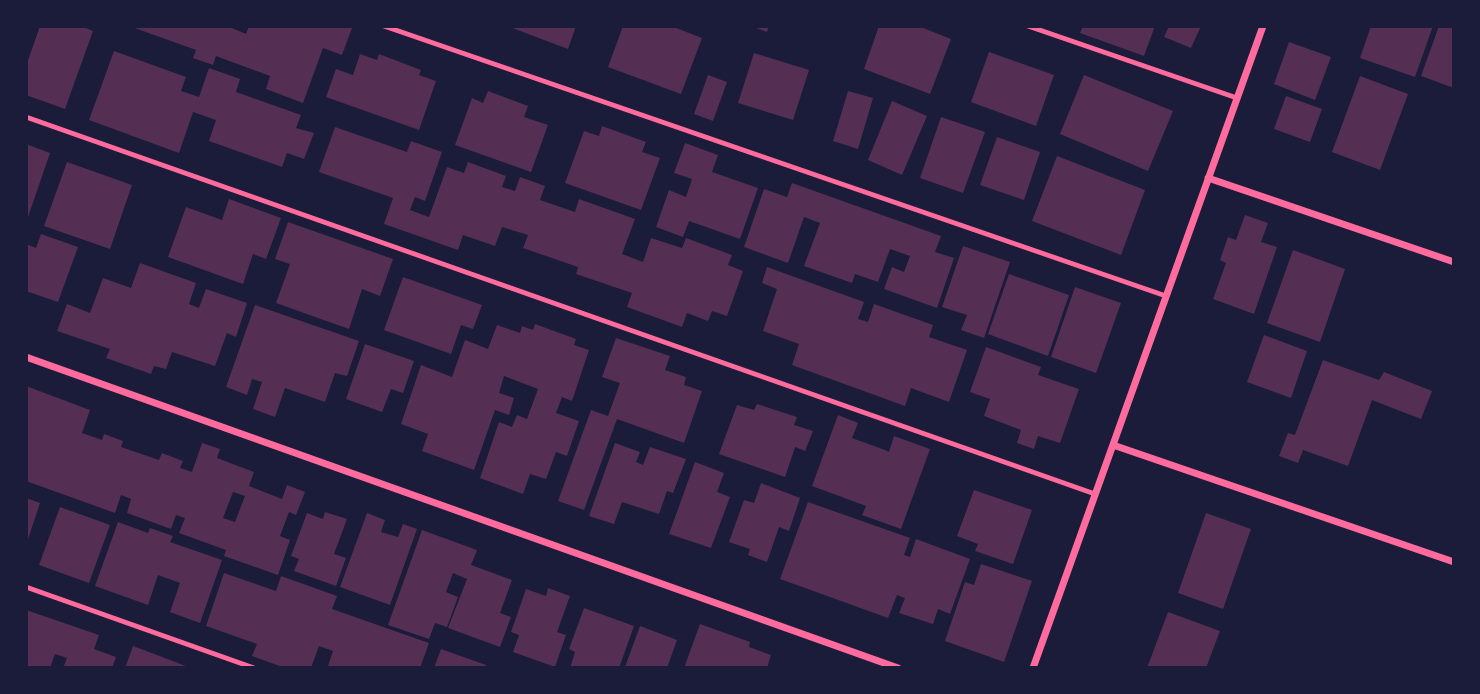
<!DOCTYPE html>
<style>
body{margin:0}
#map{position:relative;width:1480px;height:694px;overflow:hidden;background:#1b1b3a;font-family:"Open Sans",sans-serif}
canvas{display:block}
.frame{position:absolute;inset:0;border:28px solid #1b1b3a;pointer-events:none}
</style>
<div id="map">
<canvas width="1480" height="694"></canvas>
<div class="frame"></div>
</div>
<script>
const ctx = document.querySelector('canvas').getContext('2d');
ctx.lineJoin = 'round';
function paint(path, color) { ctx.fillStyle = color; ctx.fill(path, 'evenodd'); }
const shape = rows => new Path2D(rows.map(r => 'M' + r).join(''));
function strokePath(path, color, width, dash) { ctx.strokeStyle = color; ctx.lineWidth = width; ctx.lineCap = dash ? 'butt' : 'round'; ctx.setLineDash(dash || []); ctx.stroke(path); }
const building = shape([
 [40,26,81,26,93,31,65,109,26,95,26,66],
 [129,26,227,26,246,34,249,26,352,28,342,55,323,48,303,103,266,89,270,76,216,56,213,65,193,58,196,50],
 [507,26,576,26,568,49],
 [623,26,671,26,702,38,681,94,608,67],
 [751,26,769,26,767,32],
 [879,26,918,26,951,39,930,94,864,69],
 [1083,26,1155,26,1144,56,1080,33],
 [1169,26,1201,26,1191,48,1164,37],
 [1371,26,1433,26,1415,77,1360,58],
 [1439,26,1454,26,1454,88,1421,76],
 [1289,42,1331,57,1315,100,1274,84],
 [114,51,186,77,181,91,199,97,209,68,240,79,236,92,301,115,296,128,314,133,304,159,287,153,282,167,209,141,216,120,193,112,179,153,89,120],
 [989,52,1054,75,1036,126,971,102],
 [754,53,809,70,793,120,738,103],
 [360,54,377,60,379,54,421,70,419,75,436,81,419,130,326,97,336,69,353,75],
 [708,75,727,82,713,121,694,114],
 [1084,75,1173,111,1148,171,1060,134],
 [1360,76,1408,94,1380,170,1332,152],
 [488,91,528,106,524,117,548,125,531,172,455,145,472,98,483,103],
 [848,91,873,98,858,149,833,141],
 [1286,96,1322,109,1310,142,1274,129],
 [892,101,927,116,902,175,868,160],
 [941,117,985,132,963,193,920,178],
 [602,126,646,142,642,152,660,158,641,210,565,183,584,131,599,136],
 [335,127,407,152,411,141,442,152,425,201,415,197,410,210,429,217,447,167,464,173,468,162,506,176,502,187,515,191,520,177,545,186,540,200,575,212,579,199,635,219,622,254,643,262,651,238,682,248,686,238,732,255,728,265,743,271,727,316,712,311,708,321,687,313,682,327,627,307,632,293,576,274,578,267,523,248,528,235,502,227,495,246,463,235,458,250,384,224,393,198,319,172],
 [997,137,1040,152,1024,200,980,185],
 [685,143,718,155,712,172,758,188,740,239,689,221,683,237,656,227,669,190,686,197,692,179,674,173],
 [26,144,50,153,27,220,26,220],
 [1057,156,1145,190,1121,255,1032,221],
 [67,162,132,185,110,249,44,226],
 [792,183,941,236,935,252,954,258,937,308,884,289,892,267,904,272,910,256,890,249,878,282,855,274,852,283,804,266,820,223,804,217,788,263,744,247,764,189,787,197],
 [229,199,281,218,266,259,253,254,243,284,168,257,186,207,222,220],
 [1245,215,1268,223,1261,242,1277,247,1254,314,1213,299,1226,263,1220,260,1228,237,1236,240],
 [288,222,393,259,380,296,362,289,349,329,276,303,290,264,275,259],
 [41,234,78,247,58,302,26,291,26,244,36,248],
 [963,246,1010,262,984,338,961,330,967,315,942,307],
 [1293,250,1345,269,1320,342,1267,323],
 [140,263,196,283,189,304,199,308,206,289,247,303,236,337,227,333,215,366,172,352,166,369,154,366,151,374,106,358,110,349,57,331,67,304,90,313,103,278,131,288],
 [767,267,864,302,858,319,868,322,874,304,933,325,929,337,967,350,949,402,911,388,905,406,792,365,799,344,763,331,777,289,762,283],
 [1009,274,1069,295,1048,356,988,334],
 [403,277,482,305,473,329,461,325,451,354,384,330],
 [1075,287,1121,303,1096,373,1051,357],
 [255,305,359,341,347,376,335,373,325,402,285,388,275,417,253,409,262,382,252,379,247,395,226,387],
 [535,324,576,339,574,345,589,350,572,401,562,397,556,413,579,421,567,456,556,452,546,479,530,474,523,494,480,478,499,422,512,427,517,415,527,419,538,389,504,376,499,393,514,398,509,415,495,410,474,470,422,451,428,434,401,424,421,365,452,377,465,340,488,349,497,325,520,333,522,326,533,330],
 [1264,335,1307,351,1291,398,1247,382],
 [616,338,670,356,665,370,686,377,684,385,702,391,684,443,617,419,584,510,558,501,591,410,608,416,620,383,602,377],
 [365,344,414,361,403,393,391,389,382,412,346,399],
 [986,347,1041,367,1038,375,1079,389,1060,443,1038,436,1034,449,1017,443,1021,430,984,416,990,399,970,392],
 [1323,360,1379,380,1384,372,1432,391,1421,419,1372,400,1348,466,1303,450,1298,463,1279,456,1288,433,1295,435],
 [26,386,90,410,82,433,102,440,104,434,123,441,121,447,159,460,162,453,183,461,180,468,192,472,202,443,220,449,217,458,254,472,249,486,282,499,287,485,305,492,296,515,289,512,280,536,290,540,278,575,224,556,226,550,179,533,185,518,176,515,171,529,127,513,131,499,121,495,115,513,26,481],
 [233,492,245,496,235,522,223,518],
 [757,404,797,417,794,425,813,431,805,451,795,447,785,477,719,454,737,405,754,410],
 [838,415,858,423,852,438,885,450,889,452,894,436,930,449,901,529,862,515,866,506,812,486],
 [615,443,640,452,636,462,643,465,650,447,686,459,673,493,667,491,659,514,622,502,614,524,589,516],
 [695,462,724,473,717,492,730,497,711,548,669,534],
 [761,483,800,498,789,531,779,527,767,562,748,555,750,549,729,542,744,500,754,503],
 [974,490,1032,510,1013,564,975,551,978,544,957,536],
 [26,498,40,503,27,542,26,542],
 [808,502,910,538,904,555,910,557,916,539,970,559,950,614,938,609,933,624,899,613,905,598,897,595,888,618,780,579],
 [60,507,110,525,89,583,39,565],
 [325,512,347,519,334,554,346,558,336,586,294,571,299,559,291,556,307,513,323,519],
 [367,513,385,520,381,532,398,537,403,524,417,529,390,605,340,587],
 [1206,513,1251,529,1223,609,1178,593],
 [118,522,148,533,150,528,173,536,170,542,222,560,200,623,170,612,180,583,158,575,148,605,95,586],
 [422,530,477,550,471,565,512,580,500,613,511,617,500,647,448,628,467,579,453,573,446,592,458,597,447,627,435,623,429,639,388,625],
 [981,564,1032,581,1004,662,945,641,965,582,974,585],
 [224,573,276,591,281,576,337,596,332,609,429,643,420,668,332,668,328,666,333,651,319,646,311,668,285,668,252,656,257,644,206,626],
 [548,588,570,596,557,632,566,635,555,667,513,652,519,635,511,632,526,589,546,596],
 [584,608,634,626,619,668,570,668,575,652,569,649],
 [26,610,99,635,94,649,116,657,112,668,63,668,67,658,55,654,50,668,26,668],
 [1168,612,1220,631,1206,668,1147,668],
 [700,624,750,642,749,647,771,655,767,668,684,668],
 [640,626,677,640,667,668,625,667],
 [133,646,186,666,185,668,125,668],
 [441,649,486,665,485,668,434,668]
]);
const service = shape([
 [384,26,1166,296],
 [1028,26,1237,98],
 [26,117,1095,494],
 [26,587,254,668]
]);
const minor = shape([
 [1208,178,1454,262],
 [26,357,898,668],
 [1113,445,1454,562],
 [1033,668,1263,26]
]);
paint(building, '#542f53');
strokePath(service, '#ff6b9d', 5);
strokePath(minor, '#ff6b9d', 7);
</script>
